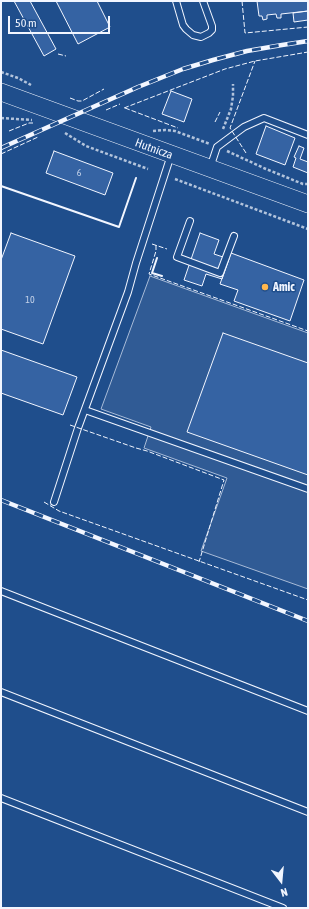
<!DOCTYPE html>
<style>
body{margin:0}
#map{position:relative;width:309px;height:909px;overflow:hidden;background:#1f4e8c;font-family:"Asap Condensed",sans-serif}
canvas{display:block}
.frame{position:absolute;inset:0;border:2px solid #f2f6ff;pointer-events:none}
.north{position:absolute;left:261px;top:861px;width:40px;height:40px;-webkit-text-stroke:3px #1f4e8c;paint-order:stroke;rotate:164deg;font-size:11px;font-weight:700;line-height:16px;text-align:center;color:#f2f6ff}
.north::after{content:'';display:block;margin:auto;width:14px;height:18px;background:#f2f6ff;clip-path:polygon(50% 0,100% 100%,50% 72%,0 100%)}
.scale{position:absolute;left:8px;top:16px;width:102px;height:18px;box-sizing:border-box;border:2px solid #f2f6ff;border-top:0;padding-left:5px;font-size:12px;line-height:14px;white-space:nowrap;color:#f2f6ff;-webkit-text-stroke:3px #1f4e8c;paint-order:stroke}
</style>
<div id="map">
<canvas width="309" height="909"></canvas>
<div class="frame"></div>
<div class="north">N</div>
<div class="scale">50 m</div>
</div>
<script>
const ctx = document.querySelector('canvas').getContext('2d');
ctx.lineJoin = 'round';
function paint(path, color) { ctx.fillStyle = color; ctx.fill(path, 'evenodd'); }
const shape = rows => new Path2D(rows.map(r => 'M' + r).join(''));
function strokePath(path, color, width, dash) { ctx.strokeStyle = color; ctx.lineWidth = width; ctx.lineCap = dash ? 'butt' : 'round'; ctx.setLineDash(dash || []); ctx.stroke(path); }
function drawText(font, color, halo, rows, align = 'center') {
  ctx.font = font + ' "Asap Condensed",sans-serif'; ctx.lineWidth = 3; ctx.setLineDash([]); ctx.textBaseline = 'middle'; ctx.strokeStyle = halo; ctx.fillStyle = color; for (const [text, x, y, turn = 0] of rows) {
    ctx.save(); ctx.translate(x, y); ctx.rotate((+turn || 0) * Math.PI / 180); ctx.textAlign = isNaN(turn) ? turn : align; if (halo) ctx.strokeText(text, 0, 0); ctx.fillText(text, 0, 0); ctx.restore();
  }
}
const parking = shape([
 [150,276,308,333,308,589,201,551,227,478,144,448,151,427,101,409,150,276]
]);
const building = shape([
 [14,1,30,1,56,49,44,56,14,1],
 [56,1,97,1,110,27,78,44,56,1],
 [257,1,308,1,308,11,281,14,281,18,277,18,276,14,267,15,267,19,263,20,262,16,259,16,257,1],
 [308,11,308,20,294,22,293,13,308,11],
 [171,91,192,99,184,122,162,114,171,91],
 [266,126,295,138,285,165,256,154,266,126],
 [299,146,304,148,300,159,308,162,308,173,293,167,296,158,294,157,299,146],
 [54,151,113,173,105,195,46,173,54,151],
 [11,233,75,256,43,344,1,329,1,260,11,233],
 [200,233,219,240,214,254,229,259,222,279,206,274,202,286,184,280,200,233],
 [231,253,304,280,290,321,234,301,238,290,220,284,231,253],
 [223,333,308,363,308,475,187,432,223,333],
 [1,350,77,377,63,415,1,393,1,350]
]);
const path = shape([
 [1,72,18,78,31,85],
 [1,118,32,120],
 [223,129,231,109,233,96,233,84],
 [153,131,165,130,175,131,210,144],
 [65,133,86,146,148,169],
 [227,151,266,169,303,184,308,184],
 [175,179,308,229]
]);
const service = shape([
 [176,1,183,25,186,29,193,35,201,37,209,33,212,30,212,26,203,1],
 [210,168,217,147,244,127,264,118,308,135],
 [190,221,177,257,220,273,234,236],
 [85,410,308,489],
 [54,502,78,428,128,292,136,263,171,155],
 [1,591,308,711],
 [1,692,308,812],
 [1,798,283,908]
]);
const secondary = shape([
 [1,92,308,204]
]);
const rail = shape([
 [1,148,138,87,183,69,213,60,247,51,282,45,308,41],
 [1,500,308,621]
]);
const fence = shape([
 [242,1,245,33,308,27],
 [58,54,66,56],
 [70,98,78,101,82,101,104,89],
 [124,108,225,69,255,61,308,52],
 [125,108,178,128],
 [106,110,120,104],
 [215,122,220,112],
 [9,131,29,123,33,123],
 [246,153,230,128,255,61],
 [1,154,38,137],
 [152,244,167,249],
 [156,245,156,251,149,274,308,331],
 [70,425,136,448,147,451,224,480,199,562],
 [44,502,59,511,308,600]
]);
const wall = shape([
 [1,186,119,227,136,178],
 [157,258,152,273,162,276]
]);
const markers = [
 [265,287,4,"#ffb74d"]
];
const numberNames = [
 ["6",79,173],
 ["10",30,300]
];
const streetNames = [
 ["Hutnicza",154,149,20]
];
const poiNames = [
 ["Amic",273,287]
];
paint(parking, '#305b95');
strokePath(parking, '#a8bbd7', 1);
paint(building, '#3563a3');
strokePath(building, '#f2f6ff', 1);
strokePath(service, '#f2f6ff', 8);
strokePath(secondary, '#f2f6ff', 18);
strokePath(path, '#b3c4dc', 2.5, [3, 2]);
strokePath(service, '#1f4e8c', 6);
strokePath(secondary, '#1f4e8c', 17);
strokePath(rail, '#f2f6ff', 4.5);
strokePath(rail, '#1f4e8c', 3, [9]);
strokePath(fence, '#f2f6ff', 1, [5, 2]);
strokePath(wall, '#f2f6ff', 2);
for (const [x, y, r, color] of markers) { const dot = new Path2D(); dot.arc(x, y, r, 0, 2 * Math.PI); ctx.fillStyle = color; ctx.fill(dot); strokePath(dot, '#1f4e8c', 1.5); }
drawText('10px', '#c3d1e8', null, numberNames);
drawText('12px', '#f2f6ff', '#1f4e8c', streetNames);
drawText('bold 12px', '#f2f6ff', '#1f4e8c', poiNames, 'left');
</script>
